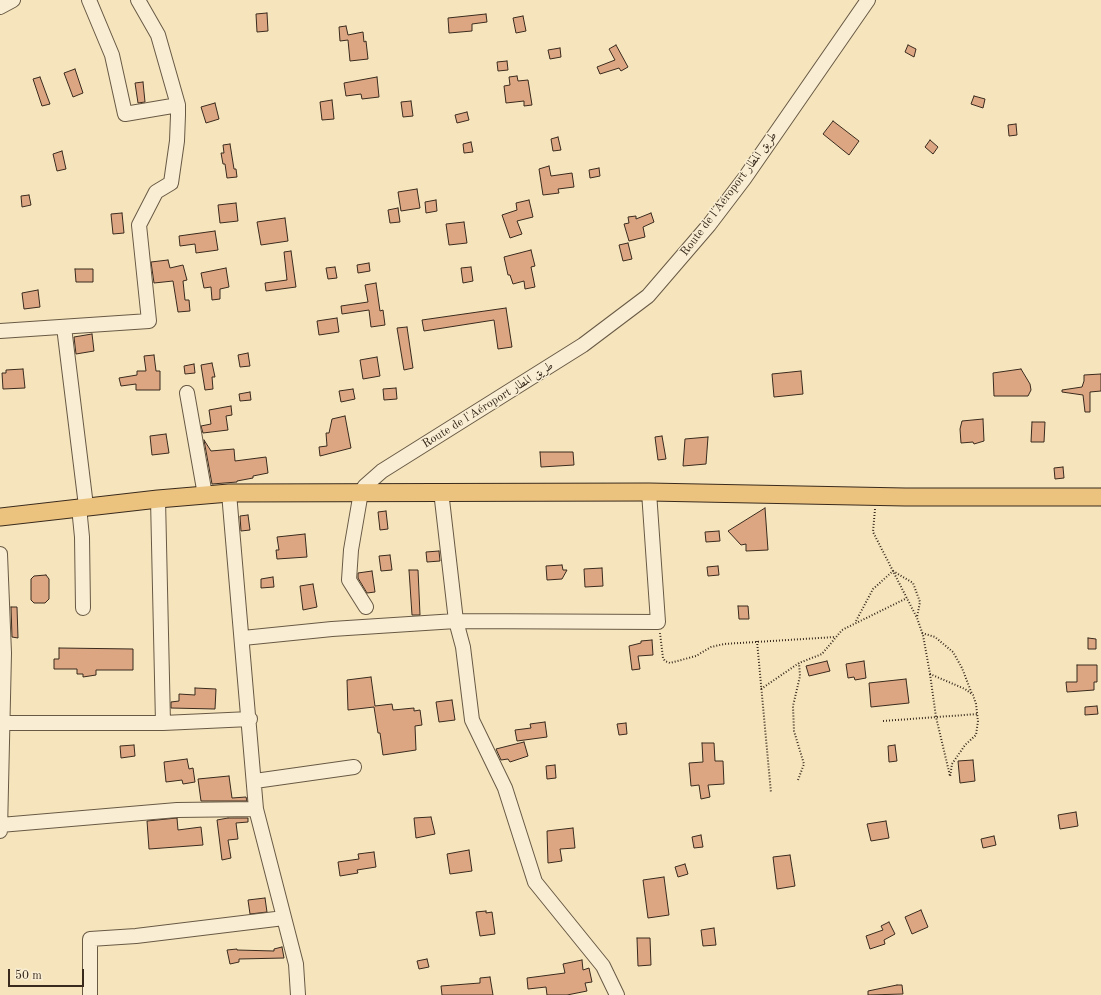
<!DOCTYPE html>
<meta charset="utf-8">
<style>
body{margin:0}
#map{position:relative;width:1101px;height:995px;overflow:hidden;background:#f6e5bc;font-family:"Old Standard TT",serif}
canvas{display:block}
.scale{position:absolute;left:8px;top:969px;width:76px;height:18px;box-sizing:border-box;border:2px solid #392a1d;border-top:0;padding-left:5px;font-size:12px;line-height:14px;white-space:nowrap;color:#392a1d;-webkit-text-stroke:3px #f9eed3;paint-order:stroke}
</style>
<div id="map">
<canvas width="1101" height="995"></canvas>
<div class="scale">50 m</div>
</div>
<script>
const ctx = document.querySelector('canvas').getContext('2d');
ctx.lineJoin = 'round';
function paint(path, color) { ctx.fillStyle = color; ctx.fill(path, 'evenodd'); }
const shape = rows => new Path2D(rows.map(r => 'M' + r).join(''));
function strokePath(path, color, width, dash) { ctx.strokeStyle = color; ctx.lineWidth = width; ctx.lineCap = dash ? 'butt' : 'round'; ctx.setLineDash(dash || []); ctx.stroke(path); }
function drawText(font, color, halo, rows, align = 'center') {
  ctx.font = font + ' "Old Standard TT",Amiri,serif'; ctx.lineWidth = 3; ctx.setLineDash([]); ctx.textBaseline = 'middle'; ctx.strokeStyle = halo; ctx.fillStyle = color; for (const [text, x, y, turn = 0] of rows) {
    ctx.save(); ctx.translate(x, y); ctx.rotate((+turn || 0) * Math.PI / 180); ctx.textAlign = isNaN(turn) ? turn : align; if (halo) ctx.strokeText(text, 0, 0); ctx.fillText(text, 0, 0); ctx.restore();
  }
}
const building = shape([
 [267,13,268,31,257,32,256,14,267,13],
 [486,14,487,22,472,24,472,31,449,33,448,18,486,14],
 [523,16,526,31,516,33,513,18,523,16],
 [346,26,348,35,363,32,364,42,366,41,368,59,350,61,348,40,340,41,339,27,346,26],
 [616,45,628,67,621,71,619,68,600,74,597,67,615,60,609,49,616,45],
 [908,45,916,49,914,57,905,52,908,45],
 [560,48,561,57,550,59,548,50,560,48],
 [507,61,508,70,498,71,497,62,507,61],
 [75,69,83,93,73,97,64,73,75,69],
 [517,76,518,81,528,80,532,105,524,106,524,101,506,103,504,86,510,85,509,77,517,76],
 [40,77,50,104,42,106,33,79,40,77],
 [377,77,379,97,362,99,361,94,346,96,344,83,377,77],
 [143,82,145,102,138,103,135,83,143,82],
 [974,96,985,99,983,108,971,104,974,96],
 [332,100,334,119,322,120,320,102,332,100],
 [411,101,413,116,403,117,401,102,411,101],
 [215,103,219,119,206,123,201,107,215,103],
 [467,112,469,120,457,123,455,115,467,112],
 [833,121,859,141,849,155,823,134,833,121],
 [1016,124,1017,135,1009,136,1008,125,1016,124],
 [558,137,561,150,553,151,551,139,558,137],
 [930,140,938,147,933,154,925,147,930,140],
 [471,142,473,152,464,153,463,144,471,142],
 [230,144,234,169,236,169,237,177,227,178,225,164,223,164,221,153,224,153,223,145,230,144],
 [62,151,66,169,57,171,53,154,62,151],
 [549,166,551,176,572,173,574,187,558,189,559,193,543,195,539,169,549,166],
 [599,168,600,176,590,178,589,170,599,168],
 [417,189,420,208,401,211,398,192,417,189],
 [29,195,31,205,22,207,21,196,29,195],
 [436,200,437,211,426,213,425,202,436,200],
 [529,200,533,217,517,221,522,234,510,238,502,215,517,210,516,203,529,200],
 [236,203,238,221,220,223,218,205,236,203],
 [398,208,400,222,390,223,388,210,398,208],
 [122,213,124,233,113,234,111,214,122,213],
 [651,213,654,222,643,227,645,237,629,241,624,224,629,223,628,217,636,216,636,219,651,213],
 [285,218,288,241,261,245,257,222,285,218],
 [464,222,467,243,449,245,446,224,464,222],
 [215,231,218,250,196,253,195,244,180,246,179,236,215,231],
 [628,243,632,259,623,261,619,245,628,243],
 [531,250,535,266,531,267,535,287,525,289,524,281,513,284,510,275,508,275,504,257,531,250],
 [291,251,296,287,266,291,265,283,287,280,284,252,291,251],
 [168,260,170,268,183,265,187,280,183,281,185,300,189,300,190,311,178,312,173,281,154,283,151,262,168,260],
 [369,263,370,271,358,273,357,265,369,263],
 [335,267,337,278,328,279,326,268,335,267],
 [471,267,473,281,463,283,461,268,471,267],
 [226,268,229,287,220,289,220,299,212,300,211,287,204,288,201,273,226,268],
 [75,269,93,269,93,282,76,282,75,269],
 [376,283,380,311,383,310,385,325,371,327,369,310,342,314,341,306,368,302,365,285,376,283],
 [38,290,40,307,24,309,22,293,38,290],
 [506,308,512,347,498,349,494,320,424,331,422,320,506,308],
 [337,318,339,332,319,335,317,321,337,318],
 [407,327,413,368,404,370,397,328,407,327],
 [92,334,94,351,76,354,74,337,92,334],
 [248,353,250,366,240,367,238,355,248,353],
 [154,355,156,371,160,371,160,390,136,390,136,384,121,386,119,378,137,375,137,371,146,371,144,356,154,355],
 [377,357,380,376,363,379,360,360,377,357],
 [212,363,215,377,212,377,213,389,205,390,201,365,212,363],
 [194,364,195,373,185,374,184,366,194,364],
 [23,369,25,388,3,389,2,373,6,373,6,370,23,369],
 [1021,369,1030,384,1031,390,1028,396,994,396,993,373,1021,369],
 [801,371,803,394,774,397,772,374,801,371],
 [1101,374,1101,391,1090,392,1090,412,1085,412,1083,395,1062,392,1062,390,1082,387,1084,381,1084,375,1101,374],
 [396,388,397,399,384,400,383,389,396,388],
 [353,389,355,399,341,402,339,391,353,389],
 [250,392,251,400,240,401,239,394,250,392],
 [231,406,232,415,226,416,228,430,203,433,201,426,211,424,209,410,231,406],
 [345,416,351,448,320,456,319,447,327,446,326,433,329,433,332,419,345,416],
 [983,419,984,441,974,444,973,442,961,443,960,429,962,421,983,419],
 [1032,422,1045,422,1044,442,1031,442,1032,422],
 [166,434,169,453,152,455,150,436,166,434],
 [662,436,666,459,658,460,655,437,662,436],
 [708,437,706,464,683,466,685,439,708,437],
 [204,440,211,451,234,449,235,461,266,457,268,473,253,476,253,478,237,481,237,482,212,484,204,440],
 [540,452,573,452,574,465,541,467,540,452],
 [1063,467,1064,478,1055,479,1054,468,1063,467],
 [765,508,768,550,746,551,746,544,741,545,728,531,765,508],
 [386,511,388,529,380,530,378,512,386,511],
 [248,515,250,530,241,531,240,516,248,515],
 [719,531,720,541,706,542,705,532,719,531],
 [305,534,307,557,277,559,276,550,279,550,277,537,305,534],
 [439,551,440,561,427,562,426,552,439,551],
 [390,555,392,570,381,571,379,556,390,555],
 [562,565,563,570,567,570,562,579,547,580,546,566,562,565],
 [718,566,719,575,708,576,707,567,718,566],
 [602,568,603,586,585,587,584,569,602,568],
 [409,570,418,570,420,615,412,615,409,570],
 [372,571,375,592,367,593,358,578,358,573,372,571],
 [46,575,49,579,49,599,45,603,34,603,31,600,31,579,34,576,46,575],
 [273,577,274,587,261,588,261,579,273,577],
 [313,584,317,607,303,610,300,586,313,584],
 [738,606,748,606,749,619,739,619,738,606],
 [11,607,17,607,18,638,12,637,11,607],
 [1088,638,1096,639,1096,649,1088,649,1088,638],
 [652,640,653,655,638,656,640,669,632,670,629,646,641,643,641,641,652,640],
 [59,648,133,649,133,670,96,670,96,675,83,677,83,674,77,674,77,669,54,669,54,659,59,659,59,648],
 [827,661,830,671,809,676,806,666,827,661],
 [864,661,866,678,855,680,854,677,848,678,846,664,864,661],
 [1077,665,1097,665,1097,682,1094,682,1094,690,1067,692,1066,682,1077,682,1077,665],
 [371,677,375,706,392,704,393,710,414,708,414,711,420,710,422,725,415,726,416,750,383,755,380,733,378,733,374,707,348,710,347,680,371,677],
 [906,679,909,703,871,707,869,683,906,679],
 [195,688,216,689,215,709,171,708,171,702,179,701,179,694,195,695,195,688],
 [452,700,455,720,439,722,436,702,452,700],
 [1097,706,1098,714,1085,715,1085,707,1097,706],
 [545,722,547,737,517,741,515,730,531,728,530,724,545,722],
 [626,723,627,734,619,735,617,724,626,723],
 [524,742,528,756,510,762,508,759,501,760,496,749,524,742],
 [702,743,714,743,715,761,723,761,724,784,708,785,710,797,701,799,699,785,691,786,689,763,703,762,702,743],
 [134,745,135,756,121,758,120,746,134,745],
 [895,745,897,761,889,762,888,746,895,745],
 [187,759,189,769,193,768,195,782,183,784,182,780,166,782,164,762,187,759],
 [973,760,975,781,960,783,958,761,973,760],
 [555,765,556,778,547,779,546,766,555,765],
 [229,776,232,798,246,797,247,801,201,801,198,779,229,776],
 [1076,812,1078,826,1060,829,1058,815,1076,812],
 [431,817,435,834,416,838,414,818,431,817],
 [177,818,178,830,201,827,203,845,149,849,147,821,177,818],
 [228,818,248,818,248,822,236,823,238,839,228,840,231,858,222,860,217,820,228,818],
 [886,821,889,838,871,841,867,824,886,821],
 [573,828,575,848,560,849,562,861,548,863,547,831,573,828],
 [701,835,703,847,694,848,692,837,701,835],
 [994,836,996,845,983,848,981,839,994,836],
 [469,850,472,871,450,874,447,854,469,850],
 [374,852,376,867,357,870,358,873,340,876,338,862,359,859,358,854,374,852],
 [790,855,795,886,777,889,773,857,790,855],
 [685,864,688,874,678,877,675,867,685,864],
 [664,877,669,915,648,918,643,880,664,877],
 [265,898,267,912,250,914,248,900,265,898],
 [921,910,928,927,912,934,905,917,921,910],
 [486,911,486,913,492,912,495,934,480,936,476,912,486,911],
 [889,922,895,934,884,940,885,944,870,949,866,936,883,930,881,926,889,922],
 [714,928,716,945,703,946,701,930,714,928],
 [637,938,650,938,651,965,638,966,637,938],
 [282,947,284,958,239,959,239,962,230,964,227,950,237,949,237,950,274,951,274,949,282,947],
 [427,959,429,967,419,969,417,961,427,959],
 [582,960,583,970,589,968,592,982,585,983,587,991,567,995,547,995,546,987,528,989,527,978,565,973,563,964,582,960],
 [490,977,493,995,442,995,441,986,480,983,480,978,490,977],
 [897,985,902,985,903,994,868,995,868,991,897,985]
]);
const path = shape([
 [875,509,873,532,917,618,923,635,930,674,965,689,973,695,976,704,978,721,976,735,965,745,952,764,950,777],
 [856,621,873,589,893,571,913,583,920,602,917,617],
 [660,633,663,658,665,661,670,663,696,656,711,647,724,644,835,637],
 [922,633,935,637,953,652,962,668,972,694],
 [757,641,771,793],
 [930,674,936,717,950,776],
 [761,689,799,663,822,654,842,630,907,598],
 [883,721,978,714],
 [798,780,804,764,794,731,793,706,800,676,799,663]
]);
const minor = shape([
 [89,0,112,55,125,114,178,105],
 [0,7,13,0],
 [64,327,86,506],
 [0,331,149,321,139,225,156,192,171,183,177,141,178,115,178,105,158,35,138,0],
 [187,393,205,495],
 [441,491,456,621,463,647,472,720,505,788,535,882,603,966,617,995],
 [229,493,256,809,296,964,298,995],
 [158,499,163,723],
 [79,507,82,537,83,608],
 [0,554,4,653,0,831],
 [366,607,349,580,351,550,361,492,365,486,382,471,583,345,648,296,709,225,744,179,868,0],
 [243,638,332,629,456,621,658,622,649,492],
 [2,723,163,723,250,719],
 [255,781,354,767],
 [0,825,177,810,256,809],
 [90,995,90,939,136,936,284,918]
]);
const major = shape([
 [0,517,158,499,229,493,649,492,905,497,1101,497]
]);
const streetNames = [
 ["Route de l'Aéroport طريق المطار",729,194,-53],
 ["Route de l'Aéroport طريق المطار",488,405,-32]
];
paint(building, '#dda683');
strokePath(building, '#392a1d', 1);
strokePath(minor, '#685945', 16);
strokePath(major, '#392a1d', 19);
strokePath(path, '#392a1d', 2, [1, 2]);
strokePath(minor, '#f9eed3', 14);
strokePath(major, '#ebc27e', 17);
drawText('12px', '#392a1d', '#f9eed3', streetNames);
</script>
